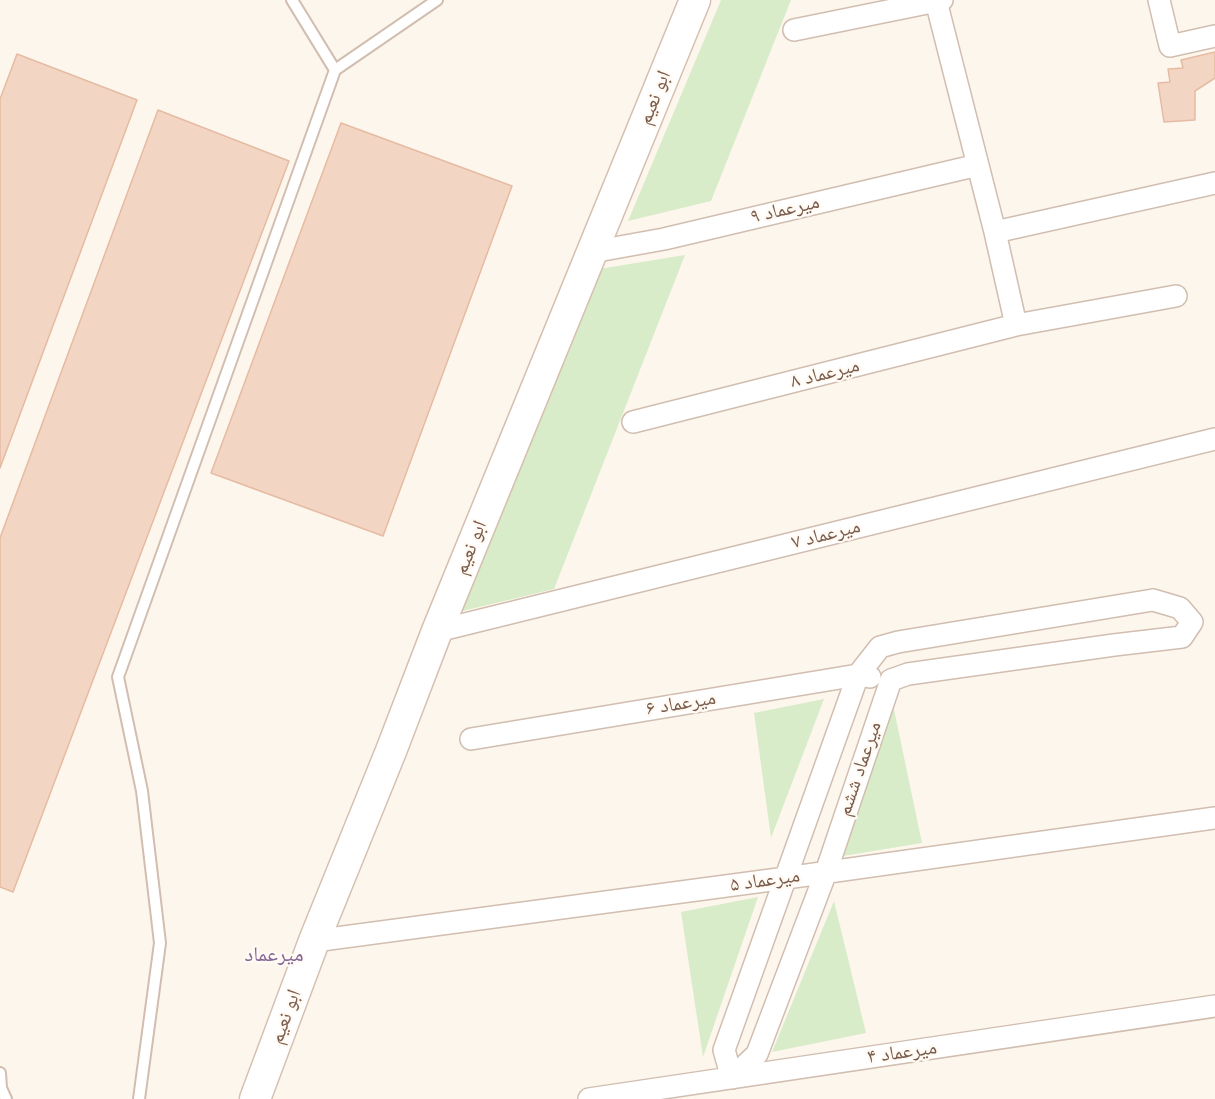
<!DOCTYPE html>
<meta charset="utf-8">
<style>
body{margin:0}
canvas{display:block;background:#fdf6ec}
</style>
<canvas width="1215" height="1099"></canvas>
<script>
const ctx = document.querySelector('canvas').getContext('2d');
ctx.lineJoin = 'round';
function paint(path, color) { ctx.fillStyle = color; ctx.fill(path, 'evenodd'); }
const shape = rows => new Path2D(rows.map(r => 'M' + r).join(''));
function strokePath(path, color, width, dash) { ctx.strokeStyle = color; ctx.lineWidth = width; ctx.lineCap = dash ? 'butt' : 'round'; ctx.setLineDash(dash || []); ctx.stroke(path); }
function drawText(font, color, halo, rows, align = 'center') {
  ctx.font = font + ' "Varela Round","Noto Naskh Arabic",sans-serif'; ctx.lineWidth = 4.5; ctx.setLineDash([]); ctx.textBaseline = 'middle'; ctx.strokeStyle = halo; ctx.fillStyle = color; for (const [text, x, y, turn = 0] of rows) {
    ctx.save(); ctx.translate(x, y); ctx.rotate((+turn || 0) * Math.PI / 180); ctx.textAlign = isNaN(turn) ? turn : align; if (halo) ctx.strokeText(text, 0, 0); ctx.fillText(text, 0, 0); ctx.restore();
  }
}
const green = shape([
 [721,0,791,0,711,201,628,221],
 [685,255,554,589,454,613,599,269],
 [824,699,771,838,754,713],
 [892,700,922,843,843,856],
 [758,897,703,1057,681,912],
 [834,901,866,1033,772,1052]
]);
const building = shape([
 [1215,52,1215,78,1195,91,1195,120,1164,122,1158,83,1170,82,1168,69,1183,68,1181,60,1215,52],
 [17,54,137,100,0,468,0,99,17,54],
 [158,110,289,161,13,892,0,887,0,538,158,110],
 [341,123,512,186,383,536,211,473,341,123]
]);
const service = shape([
 [335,70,437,0],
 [0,1073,1,1088,6,1099],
 [139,1099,160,943,142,791,118,677,335,70,292,0]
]);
const minor = shape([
 [1159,0,1170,46,1215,36],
 [936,1,995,232,1016,325],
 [794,30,942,0],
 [995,232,1215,183],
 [592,252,664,239,978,165],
 [633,422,1016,325,1176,296],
 [1153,600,1180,608,1192,622,1182,637,1114,645,908,674,891,680,826,872,757,1054,732,1078,724,1050,858,675,880,647,898,642,1153,600],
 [437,631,1215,439],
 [471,739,858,675,870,677],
 [314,941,786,878,1215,818],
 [589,1099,1215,1006]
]);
const secondary = shape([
 [255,1099,314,941,391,751,437,631,695,0]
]);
const streetNames = [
 ["ابو نعیم",655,98,-68],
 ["میرعماد ۹",785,210,-13],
 ["میرعماد ۸",825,374,-14],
 ["میرعماد ۷",826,535,-14],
 ["ابو نعیم",471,548,-68],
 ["میرعماد ۶",681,704,-9],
 ["میرعماد ششم",860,769,-71],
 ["میرعماد ۵",765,881,-8],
 ["ابو نعیم",286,1017,-70],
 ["میرعماد ۴",902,1053,-8]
];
const neighbourhoodNames = [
 ["میرعماد",274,955]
];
paint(green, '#d8ecc9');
paint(building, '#f3d5c3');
strokePath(building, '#e6bba3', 1.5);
strokePath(service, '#d1beb0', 14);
strokePath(minor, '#d1beb0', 24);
strokePath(secondary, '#d6c0b0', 33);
strokePath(service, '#fff', 10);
strokePath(minor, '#fff', 21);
strokePath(secondary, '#fff', 30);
drawText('20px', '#7a5c4d', '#fffaf3', streetNames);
drawText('21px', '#846695', '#fffaf3', neighbourhoodNames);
</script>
